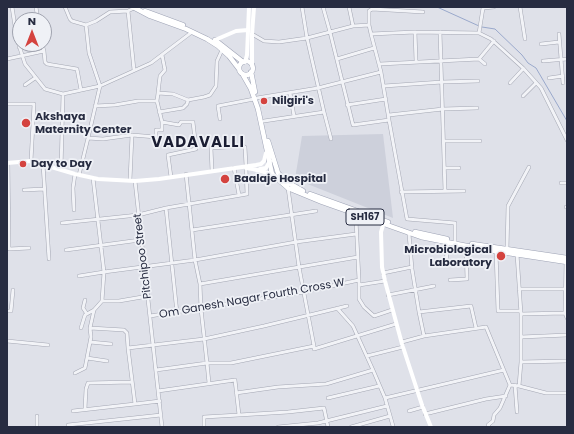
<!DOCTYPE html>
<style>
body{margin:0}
#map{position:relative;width:574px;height:434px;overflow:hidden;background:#dfe1e9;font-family:Poppins,sans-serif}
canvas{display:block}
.frame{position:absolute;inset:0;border:8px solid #272c41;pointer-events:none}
.north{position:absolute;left:12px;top:12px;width:40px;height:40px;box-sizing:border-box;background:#eff1f6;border:1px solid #9fa2ae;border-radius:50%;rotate:0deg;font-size:11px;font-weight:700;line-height:16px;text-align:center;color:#272c41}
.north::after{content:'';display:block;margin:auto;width:14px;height:18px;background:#d4433f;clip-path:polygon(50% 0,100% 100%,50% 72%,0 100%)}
</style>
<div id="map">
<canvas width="574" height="434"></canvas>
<div class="frame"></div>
<div class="north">N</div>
</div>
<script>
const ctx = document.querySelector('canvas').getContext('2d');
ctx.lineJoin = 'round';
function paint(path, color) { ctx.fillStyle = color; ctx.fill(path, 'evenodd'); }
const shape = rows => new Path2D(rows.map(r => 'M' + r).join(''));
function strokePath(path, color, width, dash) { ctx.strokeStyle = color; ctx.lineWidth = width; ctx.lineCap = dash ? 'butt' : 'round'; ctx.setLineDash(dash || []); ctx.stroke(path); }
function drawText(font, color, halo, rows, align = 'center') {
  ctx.font = font + ' Poppins,sans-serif'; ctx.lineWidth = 3.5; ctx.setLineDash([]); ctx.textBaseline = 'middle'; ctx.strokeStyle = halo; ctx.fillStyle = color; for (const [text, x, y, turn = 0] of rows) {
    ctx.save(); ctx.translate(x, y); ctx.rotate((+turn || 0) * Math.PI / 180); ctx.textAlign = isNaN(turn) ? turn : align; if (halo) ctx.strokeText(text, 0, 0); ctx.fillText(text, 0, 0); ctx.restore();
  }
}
const built = shape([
 [383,134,393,218,295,179,302,136]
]);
const stream = shape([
 [437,7,479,26],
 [482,27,495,29,522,55,528,63,536,68,567,121]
]);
const street = shape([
 [12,7,17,39,25,64,45,89,63,94,100,86,151,63,192,32],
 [36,7,38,20],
 [65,7,70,19,72,21,86,25,96,21,110,12,128,11],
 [349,7,353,26],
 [520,7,525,39],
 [134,8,128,11,134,70],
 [86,25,89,53,100,86,88,138,103,139,132,135,130,180],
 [369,25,369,11,372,9,423,12],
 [415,32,416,61],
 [440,32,445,191],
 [479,33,483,8,494,7],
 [252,34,264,41,279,42,307,38,302,7],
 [371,34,369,25,353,26,330,32,353,125,389,120,381,72],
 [559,34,563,83],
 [42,44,44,51],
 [541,44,559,42],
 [19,47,32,44],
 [7,59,44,51,45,62,47,64,77,69,81,90],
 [337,59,374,48],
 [543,61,567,59],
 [380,64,479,59],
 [485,64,479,59,494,41],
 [549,78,563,76],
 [510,83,523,69],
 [25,85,35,78],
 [384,86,442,82,478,81],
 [158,93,160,76,165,70,162,55],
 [290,93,294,116],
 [523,96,536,83],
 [257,98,318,88,381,72,371,34,415,32,479,33,491,39,523,68,541,88,567,140],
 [7,104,34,104,31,161],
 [347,105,386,99],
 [95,106,115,105,138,101,157,101],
 [159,112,183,108,187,104,188,100],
 [324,112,331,139],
 [389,115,443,109,477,108],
 [220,119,218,106,254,99],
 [389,120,407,219,455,223,455,241],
 [264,121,324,112,307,38,330,32,323,7],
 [132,135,156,137,156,130,162,130,162,122],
 [444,141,480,141],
 [8,163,9,249,29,248],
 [43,164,49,259],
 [234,168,239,195],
 [445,168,459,168],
 [61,169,63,94],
 [212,171,211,148,243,146,245,147,246,166],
 [79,175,88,138],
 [171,177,168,155,196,149,193,122,181,122,179,125,162,122,157,101,158,93,173,94,188,100,204,97,210,95,216,86,217,61,222,50],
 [93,178,104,272,195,260,296,242,356,234],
 [135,181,162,427],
 [561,183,567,183],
 [24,190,44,189],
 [401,192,464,191],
 [566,207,567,207],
 [74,210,73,188,75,174],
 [62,223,138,215,166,208],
 [192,230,316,211],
 [409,234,412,269,419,312,424,336],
 [507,249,508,206,529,167],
 [66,250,140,240],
 [496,251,498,311,521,311],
 [517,254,521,314,521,362,519,386,546,393,567,393],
 [446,262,448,242],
 [566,262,565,313,567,318],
 [383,273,412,267],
 [359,280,359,299,364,307,374,316,392,310],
 [450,280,467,279,466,246],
 [200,284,358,257],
 [359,285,385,281],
 [519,289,566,289],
 [388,295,434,286],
 [85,300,83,308,87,314],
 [102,301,119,301,148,296],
 [7,311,11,311,13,290],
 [419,312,471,306,476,328],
 [177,313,166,208,247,194,246,168],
 [521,314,565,313],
 [150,316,304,292,359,280,356,220,360,214],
 [81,328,85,315,94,310],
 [90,328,124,330,127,333,128,348],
 [521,337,567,335],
 [7,341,48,345],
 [90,342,111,344],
 [402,342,424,336,486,327,510,385,519,386],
 [314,346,314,349,396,324],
 [367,356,403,347],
 [87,358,107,361],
 [521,362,567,361],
 [156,370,207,363,201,309,200,284,195,260,186,174],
 [373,370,385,398,504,370],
 [75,373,85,368,91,337,90,328,94,310,102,301,104,272,79,276],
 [209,383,207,363,231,363,314,346,299,267,288,188],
 [515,385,517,412],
 [158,391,235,380,239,415,288,412,324,408,328,427],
 [236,393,278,387,326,384,373,370,353,326,337,308],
 [328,398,379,386],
 [385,398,393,426],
 [160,401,135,404,128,348,204,339,264,326,347,306],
 [85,409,86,389,88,383,132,382],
 [73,411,135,404],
 [409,411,423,407],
 [425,414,486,399,506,396],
 [37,416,37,427],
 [68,425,161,415],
 [204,427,204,417,239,415],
 [278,427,318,423,387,406],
 [351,427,390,416],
 [489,427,488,425,493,421,494,415,500,408,510,385]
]);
const secondary = shape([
 [215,40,236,31,248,30],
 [245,62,247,55,249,7],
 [252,66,252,34,254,7],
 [7,163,31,161,75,174,98,179,135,181,159,179,256,165,261,164,264,161,266,153],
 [246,168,253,169,272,174],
 [260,169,266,168,270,161],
 [384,222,381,232,382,267,385,281,402,344,422,405,431,427]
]);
const primary = shape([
 [133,7,150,16,186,29,207,39,218,46,229,56,239,69],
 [145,11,183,25],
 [215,40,243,62],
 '239 68a7 7 0 1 1 14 0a7 7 0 1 1-14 0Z',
 [251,72,255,92],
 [243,75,251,89,258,109,272,174,288,188,322,202,421,237,482,249,567,262],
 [268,141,278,173,287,182,303,191],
 [310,194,388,222],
 [415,232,447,239],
 [472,244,567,258]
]);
const markers = [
 [264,101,4,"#d4433f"],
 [26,123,5,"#d4433f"],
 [23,164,4,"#d4433f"],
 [225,179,5,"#d4433f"],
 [501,256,5,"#d4433f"]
];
const shields = [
 [365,217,38]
];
const shieldNames = [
 ["SH167",365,217]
];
const poiNames = [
 ["Nilgiri's",272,101],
 ["Akshaya",35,117],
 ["Maternity Center",35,130],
 ["Day to Day",31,164],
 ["Baalaje Hospital",234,179],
 ["Microbiological",492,250,"right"],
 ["Laboratory",492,263,"right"]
];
const streetNames = [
 ["Pitchipoo Street",143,256,-97],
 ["Om Ganesh Nagar Fourth Cross W",252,299,-10]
];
const districtNames = [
 ["VADAVALLI",198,143]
];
paint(built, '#cdd0db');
strokePath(stream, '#99a8cb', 1);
strokePath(street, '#a4a7b3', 4);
strokePath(primary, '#9ea3b5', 5.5);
strokePath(street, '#f2f3f7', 3);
strokePath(secondary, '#fff', 4);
strokePath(primary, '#fff', 4.5);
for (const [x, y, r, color] of markers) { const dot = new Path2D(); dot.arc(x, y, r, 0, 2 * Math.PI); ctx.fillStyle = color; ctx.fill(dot); strokePath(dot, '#eff1f6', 1.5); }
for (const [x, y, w] of shields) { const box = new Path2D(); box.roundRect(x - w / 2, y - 8, w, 16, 3); ctx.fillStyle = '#eff1f6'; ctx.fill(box); strokePath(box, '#272c41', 1); }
drawText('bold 10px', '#272c41', null, shieldNames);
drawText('bold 11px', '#272c41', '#eff1f6', poiNames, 'left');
drawText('11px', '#272c41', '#eff1f6', streetNames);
ctx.letterSpacing = '1px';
drawText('bold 15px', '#1a1d32', '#eff1f6', districtNames);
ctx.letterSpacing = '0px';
</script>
